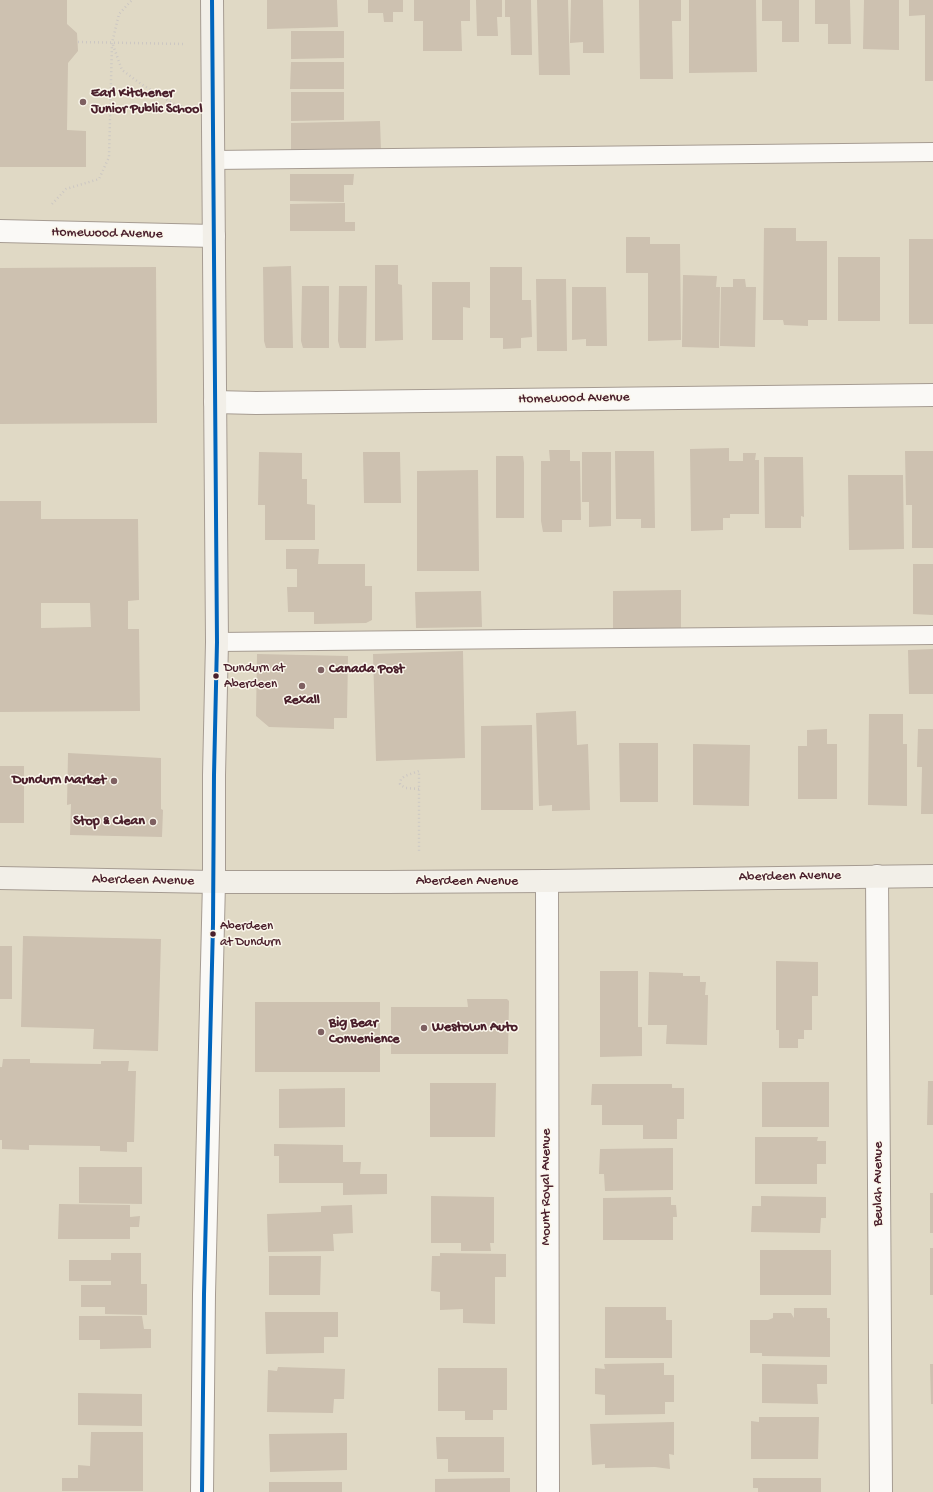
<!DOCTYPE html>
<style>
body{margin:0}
canvas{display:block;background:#e0d9c5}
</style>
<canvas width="933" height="1492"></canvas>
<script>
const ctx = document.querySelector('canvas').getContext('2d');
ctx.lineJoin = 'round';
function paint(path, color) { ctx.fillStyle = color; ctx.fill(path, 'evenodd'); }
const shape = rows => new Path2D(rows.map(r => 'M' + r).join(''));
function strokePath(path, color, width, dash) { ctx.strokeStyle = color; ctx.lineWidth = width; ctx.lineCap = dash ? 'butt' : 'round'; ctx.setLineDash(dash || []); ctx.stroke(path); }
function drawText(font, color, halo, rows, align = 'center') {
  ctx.font = font + ' "Gochi Hand",sans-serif'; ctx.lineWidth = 3; ctx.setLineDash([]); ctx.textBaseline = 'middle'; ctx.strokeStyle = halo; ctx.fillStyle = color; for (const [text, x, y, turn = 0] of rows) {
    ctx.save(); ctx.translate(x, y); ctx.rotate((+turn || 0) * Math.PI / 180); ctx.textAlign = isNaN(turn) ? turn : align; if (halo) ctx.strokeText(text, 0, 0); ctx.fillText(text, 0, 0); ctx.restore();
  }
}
const building = shape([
 [0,0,67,0,67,24,77,33,78,51,68,63,67,130,86,131,86,167,0,167],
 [267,0,337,0,338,27,267,29],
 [368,0,403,0,403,12,393,12,393,22,384,22,383,13,368,13],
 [414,0,470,0,470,21,461,21,462,51,423,51,423,21,414,21],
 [476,0,502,0,502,17,497,17,498,36,477,36],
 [505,0,531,0,532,55,511,55,510,17,505,17],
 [537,0,568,0,570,75,539,75],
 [571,0,603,0,604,53,583,53,583,42,570,43],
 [639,0,681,0,681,21,672,21,673,79,640,79],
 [689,0,756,0,757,72,689,73],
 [762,0,799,0,799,42,782,42,782,21,762,21],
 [815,0,850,0,851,44,828,44,828,24,815,24],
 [864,0,899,0,899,50,863,49],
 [909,0,933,0,933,81,925,81,925,15,909,16],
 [291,31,344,31,344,58,291,59],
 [291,62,344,62,344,89,290,89],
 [291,92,344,92,344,120,291,121],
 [380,121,381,150,291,151,291,123],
 [290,174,354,174,353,185,344,185,344,202,290,201],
 [345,203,345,222,355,222,355,231,290,231,290,204],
 [764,228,796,228,796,241,827,241,827,320,808,320,808,326,784,325,783,320,763,320],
 [626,237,650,237,650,244,680,244,681,340,648,341,648,273,626,273],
 [909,239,933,239,933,324,909,324],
 [838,257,880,257,880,321,838,321],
 [375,265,398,265,398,284,402,285,403,340,375,341],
 [291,266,293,348,266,348,264,341,263,267],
 [156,267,157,423,0,424,0,268],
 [490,267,522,267,522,300,531,300,532,337,521,338,521,348,503,349,503,338,490,338],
 [683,275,717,276,716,287,720,287,719,348,682,347],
 [536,279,566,279,567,351,537,351],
 [733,279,745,279,746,287,756,287,755,347,720,346,721,287,733,287],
 [432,282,470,282,470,308,463,307,463,340,432,340],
 [302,286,329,286,329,348,303,348,301,341],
 [339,286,367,286,366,348,340,348,338,341],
 [572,287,606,287,607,346,586,346,586,339,572,340],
 [729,448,729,461,743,461,743,453,756,453,755,460,759,460,759,514,730,514,730,518,723,518,723,530,691,531,690,449],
 [549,450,570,450,570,461,580,461,581,520,562,520,562,532,543,532,541,521,541,461,550,461],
 [615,451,654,451,655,528,641,528,641,519,616,519],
 [905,451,933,451,933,548,912,548,912,505,906,505],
 [259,452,302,453,302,479,307,479,307,504,315,505,315,540,265,540,265,505,258,505],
 [363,452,400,452,401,503,364,503],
 [582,452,611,452,611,526,589,527,589,502,582,502],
 [496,456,523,456,524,463,524,518,496,518],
 [764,457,803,457,804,517,801,516,801,528,765,528],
 [478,470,479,571,417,571,417,471],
 [848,475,903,475,904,549,849,550],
 [0,501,41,501,41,519,138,519,139,600,128,601,128,629,139,629,140,711,0,712],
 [41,603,90,603,91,627,41,628],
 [286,549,319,549,318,564,365,564,365,586,372,586,372,620,366,623,314,624,314,612,288,612,287,587,297,587,297,569,286,569],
 [913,564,933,564,933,615,913,614],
 [681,590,681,633,613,633,613,591],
 [481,591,482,627,416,628,415,592],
 [933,649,933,694,909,694,908,650],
 [463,651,465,758,376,761,373,654],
 [257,654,348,656,347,718,334,718,334,729,269,727,256,716],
 [576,711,577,745,588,744,590,810,552,811,552,805,539,806,536,713],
 [869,714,903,714,903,744,907,744,907,806,868,805],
 [532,725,533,810,481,810,481,726],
 [827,729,827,744,837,744,837,799,798,799,798,746,807,746,807,730],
 [918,729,933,729,933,814,921,814,922,767,917,767],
 [619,743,658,743,658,802,620,802],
 [693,744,750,745,749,806,693,805],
 [68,753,161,758,161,809,163,810,162,837,70,835,71,804,67,805],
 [0,766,24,766,24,823,0,823],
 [23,936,161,939,158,1051,93,1049,94,1029,21,1027],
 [0,946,12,946,12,999,0,999],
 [776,961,818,962,818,996,812,996,812,1030,804,1030,804,1039,798,1039,798,1048,779,1048,779,1030,776,1030],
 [600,971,638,971,638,1027,642,1027,642,1056,600,1057],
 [649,972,683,973,683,976,700,976,700,982,706,982,705,995,708,995,707,1045,666,1044,667,1025,648,1025],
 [467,999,507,999,509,1001,508,1054,391,1054,391,1007,468,1007],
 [255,1002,380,1002,380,1072,255,1072],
 [3,1059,30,1059,30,1063,101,1064,101,1061,129,1061,128,1071,136,1071,134,1142,127,1142,127,1152,100,1151,100,1146,29,1145,29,1150,2,1149,2,1140,0,1140,0,1067,2,1067],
 [928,1081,933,1081,933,1125,927,1125],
 [762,1082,829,1082,829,1127,762,1127],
 [430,1083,496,1083,495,1137,430,1137],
 [592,1084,672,1084,672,1088,684,1088,684,1119,677,1119,677,1139,643,1139,643,1125,602,1125,602,1105,591,1105],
 [345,1088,345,1127,279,1128,279,1089],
 [755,1137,818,1137,817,1141,826,1141,826,1164,817,1164,817,1184,755,1184],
 [274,1144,343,1145,343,1162,361,1162,360,1174,387,1174,387,1194,343,1195,343,1183,279,1183,279,1156,274,1156],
 [673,1148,673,1190,605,1191,604,1174,599,1174,600,1149],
 [79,1167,142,1167,142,1204,79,1203],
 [930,1193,933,1193,933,1233,930,1233],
 [431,1196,494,1197,494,1243,490,1243,491,1251,461,1251,461,1243,431,1243],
 [761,1196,826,1197,826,1218,821,1218,820,1233,751,1232,752,1206,761,1206],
 [671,1197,671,1205,676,1205,677,1217,673,1217,673,1240,603,1240,603,1198],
 [59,1204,130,1205,130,1217,140,1216,139,1227,130,1227,130,1239,58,1239],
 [352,1205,353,1233,333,1234,334,1251,268,1252,267,1214,321,1212,321,1206],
 [930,1248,933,1248,933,1295,930,1295],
 [760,1250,831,1250,831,1295,760,1295],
 [111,1253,141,1253,141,1284,147,1284,147,1315,105,1314,105,1307,81,1307,81,1285,111,1285,111,1281,69,1281,69,1260,111,1260],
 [440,1253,506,1254,506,1277,495,1277,495,1324,463,1323,463,1309,440,1310,440,1292,431,1291,432,1256,440,1256],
 [269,1256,321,1256,320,1295,269,1295],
 [605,1307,666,1307,666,1320,672,1320,672,1358,605,1358],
 [794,1308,827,1308,827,1318,830,1318,830,1357,762,1356,762,1353,750,1353,750,1320,768,1320,773,1318,773,1313,791,1313,794,1318],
 [265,1312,338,1312,338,1337,324,1337,324,1353,266,1354],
 [79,1316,142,1316,144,1329,151,1329,151,1348,100,1349,100,1340,79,1340],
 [664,1363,664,1375,674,1375,674,1402,665,1402,665,1414,605,1415,605,1395,595,1394,595,1368,605,1369,604,1364],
 [762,1364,827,1365,827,1384,817,1384,818,1404,762,1403],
 [930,1364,933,1364,933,1404,931,1404],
 [278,1367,345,1369,344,1399,334,1399,333,1413,267,1412,268,1370,277,1371],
 [438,1368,507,1368,507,1410,493,1410,493,1420,465,1420,465,1411,438,1411],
 [78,1393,142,1394,142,1426,78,1425],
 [759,1417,819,1417,818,1459,751,1459,751,1421,759,1422],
 [674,1422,674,1455,669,1454,670,1469,655,1467,605,1468,605,1464,592,1465,590,1424],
 [91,1432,143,1432,143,1491,62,1491,62,1478,78,1478,78,1465,90,1466],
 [347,1433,347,1470,270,1472,269,1434],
 [436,1437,504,1437,504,1472,448,1472,448,1459,437,1459],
 [510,1478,510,1492,435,1492,435,1479],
 [753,1478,821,1478,821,1492,758,1492,758,1488,753,1488],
 [269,1482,342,1482,342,1492,269,1492]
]);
const path = shape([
 [78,42,185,44],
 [113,45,122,70,141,84,174,104,184,107],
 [52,204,66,189,99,179,109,157,112,43,119,14,132,0],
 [419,789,406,788,402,786,400,784,401,779,405,776,419,771,419,853]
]);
const service = shape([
 [213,160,933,152],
 [217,642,933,635]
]);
const minor = shape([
 [0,231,214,236],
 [215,402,256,403,933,395],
 [877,876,881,1492],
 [547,881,548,1492],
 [202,1492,204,1294,214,882]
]);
const secondary = shape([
 [212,0,217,642,214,775,214,882],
 [0,878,214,882,386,882,547,881,933,876]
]);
const bus1 = shape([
 [202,1492,204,1294,213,924,214,775,217,642,212,0]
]);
const markers = [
 [83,102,4,"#7e6061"],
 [321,670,4,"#7e6061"],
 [216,676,3.5,"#4a1f2b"],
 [302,686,4,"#7e6061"],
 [114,781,4,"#7e6061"],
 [153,822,4,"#7e6061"],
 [213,934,3.5,"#4a1f2b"],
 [424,1028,4,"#7e6061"],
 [321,1032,4,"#7e6061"]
];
const busNames = [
 ["Dundurn at",224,669],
 ["Aberdeen",224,685],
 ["Aberdeen",220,927],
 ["at Dundurn",220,943]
];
const poiNames = [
 ["Earl Kitchener",91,94],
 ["Junior Public School",91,110],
 ["Canada Post",329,670],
 ["Rexall",302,701,"center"],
 ["Dundurn Market",106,781,"right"],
 ["Stop & Clean",145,822,"right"],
 ["Big Bear",329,1024],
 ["Convenience",329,1040],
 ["Westown Auto",432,1028]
];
const streetNames = [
 ["Homewood Avenue",107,234,1],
 ["Homewood Avenue",574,399,-1],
 ["Aberdeen Avenue",790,877,-1],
 ["Aberdeen Avenue",143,881,1],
 ["Aberdeen Avenue",467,882],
 ["Beulah Avenue",879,1184,-90],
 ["Mount Royal Avenue",547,1187,-90]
];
paint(building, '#cdc1b0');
strokePath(service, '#a69c92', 20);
strokePath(minor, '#a69c92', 24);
strokePath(secondary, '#a69c92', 24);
strokePath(path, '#ccc7c3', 2.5, [1, 3]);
strokePath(service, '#faf9f6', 18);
strokePath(minor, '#faf9f6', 22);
strokePath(secondary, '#f2efe8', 22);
strokePath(bus1, '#0065bd', 4);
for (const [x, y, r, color] of markers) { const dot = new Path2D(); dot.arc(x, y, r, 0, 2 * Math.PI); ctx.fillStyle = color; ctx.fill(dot); strokePath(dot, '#fbf7ec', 1.5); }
drawText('13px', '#4a1f2b', '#fbf7ec', busNames, 'left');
drawText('bold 14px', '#4a1f2b', '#fbf7ec', poiNames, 'left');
drawText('14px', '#4a1f2b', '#fbf7ec', streetNames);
</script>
